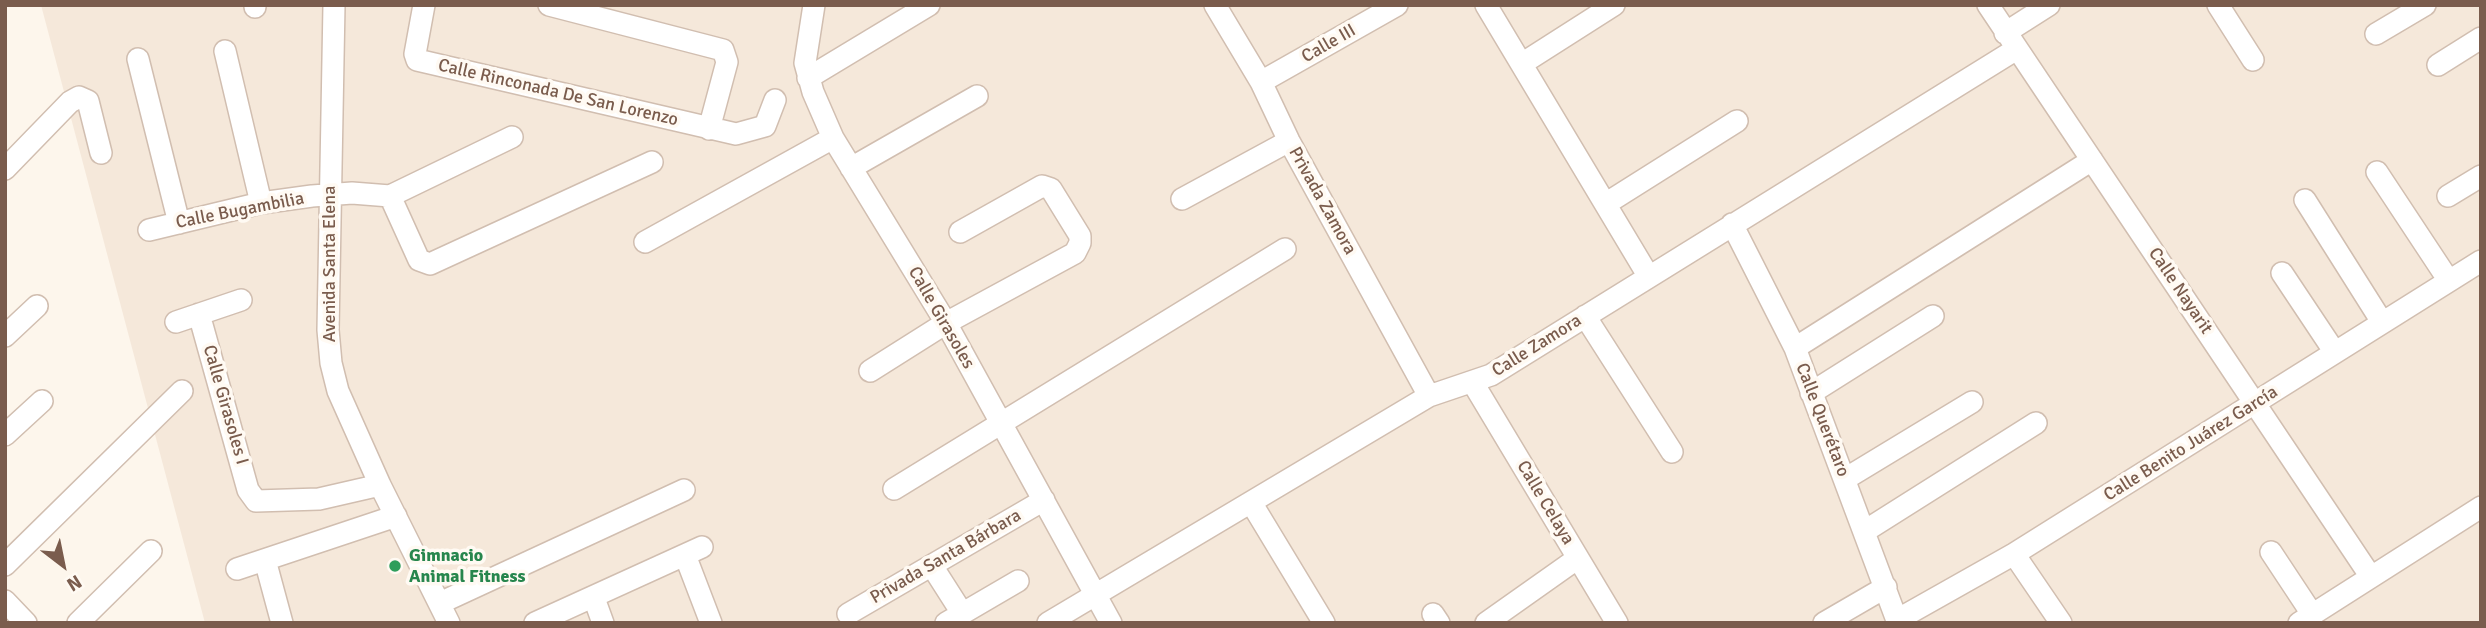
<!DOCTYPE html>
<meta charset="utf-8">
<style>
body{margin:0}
#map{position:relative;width:2486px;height:628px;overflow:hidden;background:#fdf6ec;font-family:Signika,sans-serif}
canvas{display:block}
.frame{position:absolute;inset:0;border:7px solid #7a5c4d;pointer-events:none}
.north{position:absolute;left:28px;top:530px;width:70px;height:70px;-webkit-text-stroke:5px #fffaf3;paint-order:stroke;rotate:148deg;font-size:19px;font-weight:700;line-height:28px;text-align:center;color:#7a5c4d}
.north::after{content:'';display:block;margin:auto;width:24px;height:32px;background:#7a5c4d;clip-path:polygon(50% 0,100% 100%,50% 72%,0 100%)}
</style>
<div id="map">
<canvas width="2486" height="628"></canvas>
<div class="frame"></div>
<div class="north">N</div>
</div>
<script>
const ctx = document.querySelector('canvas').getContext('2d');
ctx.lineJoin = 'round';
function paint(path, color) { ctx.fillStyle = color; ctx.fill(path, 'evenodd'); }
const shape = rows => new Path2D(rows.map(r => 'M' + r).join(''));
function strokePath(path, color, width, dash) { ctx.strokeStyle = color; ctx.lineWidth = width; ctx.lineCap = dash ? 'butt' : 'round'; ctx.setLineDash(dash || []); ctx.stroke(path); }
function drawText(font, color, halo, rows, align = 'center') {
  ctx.font = font + ' Signika,sans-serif'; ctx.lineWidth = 7; ctx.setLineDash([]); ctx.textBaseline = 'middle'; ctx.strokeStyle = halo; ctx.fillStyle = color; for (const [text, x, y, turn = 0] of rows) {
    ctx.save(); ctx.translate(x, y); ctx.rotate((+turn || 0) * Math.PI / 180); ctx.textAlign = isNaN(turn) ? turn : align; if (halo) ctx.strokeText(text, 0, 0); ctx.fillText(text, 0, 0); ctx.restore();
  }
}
const residential = shape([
 [41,5,2481,5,2481,623,205,623]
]);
const minor = shape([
 [255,5,255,7],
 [334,5,328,330,331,363,338,391,380,485,449,623],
 [424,5,415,54,417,60,736,134,765,126,775,100],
 [549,5,723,50,727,62,709,129],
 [814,5,805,63,813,92,833,138,946,323,1111,623],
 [1215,5,1261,82,1289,141,1429,396],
 [1486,5,1649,277],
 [1988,5,2371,577],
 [2218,5,2253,60],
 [2005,33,2049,5],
 [2376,34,2425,5],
 [225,51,261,203],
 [138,59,179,223],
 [1523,63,1614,5],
 [2438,65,2481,38],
 [808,78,929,5],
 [1261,82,1397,5],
 [851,168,977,96],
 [5,169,70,102,79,97,88,101,101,153],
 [2377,172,2449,281],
 [390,196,419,260,430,264,652,162],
 [2448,196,2481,176],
 [1182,199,1289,141],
 [2305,200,2382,322],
 [1607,203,1737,121],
 [1732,224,1795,348,1898,623],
 [149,230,261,203,312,196,352,193,390,196,512,137],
 [645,242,833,138],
 [2282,273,2334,351],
 [199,314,248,490,256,501,319,499,380,485],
 [1585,316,1672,452],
 [176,322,241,300],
 [5,336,37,306],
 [1795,348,2092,160],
 [870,371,946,323,1075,253,1080,243,1080,236,1051,189,1042,186,960,232],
 [1473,383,1617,623],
 [1811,393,1933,316],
 [5,435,42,401],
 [1845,479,1972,402],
 [894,489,1285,249],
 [1252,504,1324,623],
 [1865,531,2036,423],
 [2271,552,2312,614],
 [2014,554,2061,623],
 [685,555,711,623],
 [265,560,282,623],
 [5,565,182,391],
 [932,566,962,613],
 [237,569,396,516],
 [594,598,603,623],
 [5,601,26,623],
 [440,603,684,490],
 [848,614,1044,500],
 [1433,614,1439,623],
 [1897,620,2014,554,2481,261],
 [78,623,151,551],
 [535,623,702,547],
 [946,623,1018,581],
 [1048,623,1429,396,1491,375,2015,50],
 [1486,623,1578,558],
 [1824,623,1886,587],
 [2299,623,2481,507]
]);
const markers = [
 [395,566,7,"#2e9e5b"]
];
const streetNames = [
 ["Calle III",1329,44,-30],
 ["Calle Rinconada De San Lorenzo",558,93,13],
 ["Privada Zamora",1322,201,61],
 ["Calle Bugambilia",240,211,-11],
 ["Avenida Santa Elena",330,264,-90],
 ["Calle Nayarit",2180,291,56],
 ["Calle Girasoles",941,318,60],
 ["Calle Zamora",1537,346,-32],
 ["Calle Girasoles I",225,405,74],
 ["Calle Querétaro",1822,420,69],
 ["Calle Benito Juárez García",2191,444,-32],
 ["Calle Celaya",1545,503,59],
 ["Privada Santa Bárbara",946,557,-30]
];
const leisureNames = [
 ["Gimnacio",409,556],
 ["Animal Fitness",409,577]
];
paint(residential, '#f5e8da');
strokePath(minor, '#d1beb0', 24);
strokePath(minor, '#fff', 21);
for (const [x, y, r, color] of markers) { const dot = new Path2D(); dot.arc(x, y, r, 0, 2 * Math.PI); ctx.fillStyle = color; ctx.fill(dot); strokePath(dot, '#fffaf3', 2.5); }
drawText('18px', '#7a5c4d', '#fffaf3', streetNames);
drawText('bold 18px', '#27864d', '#fffaf3', leisureNames, 'left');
</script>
